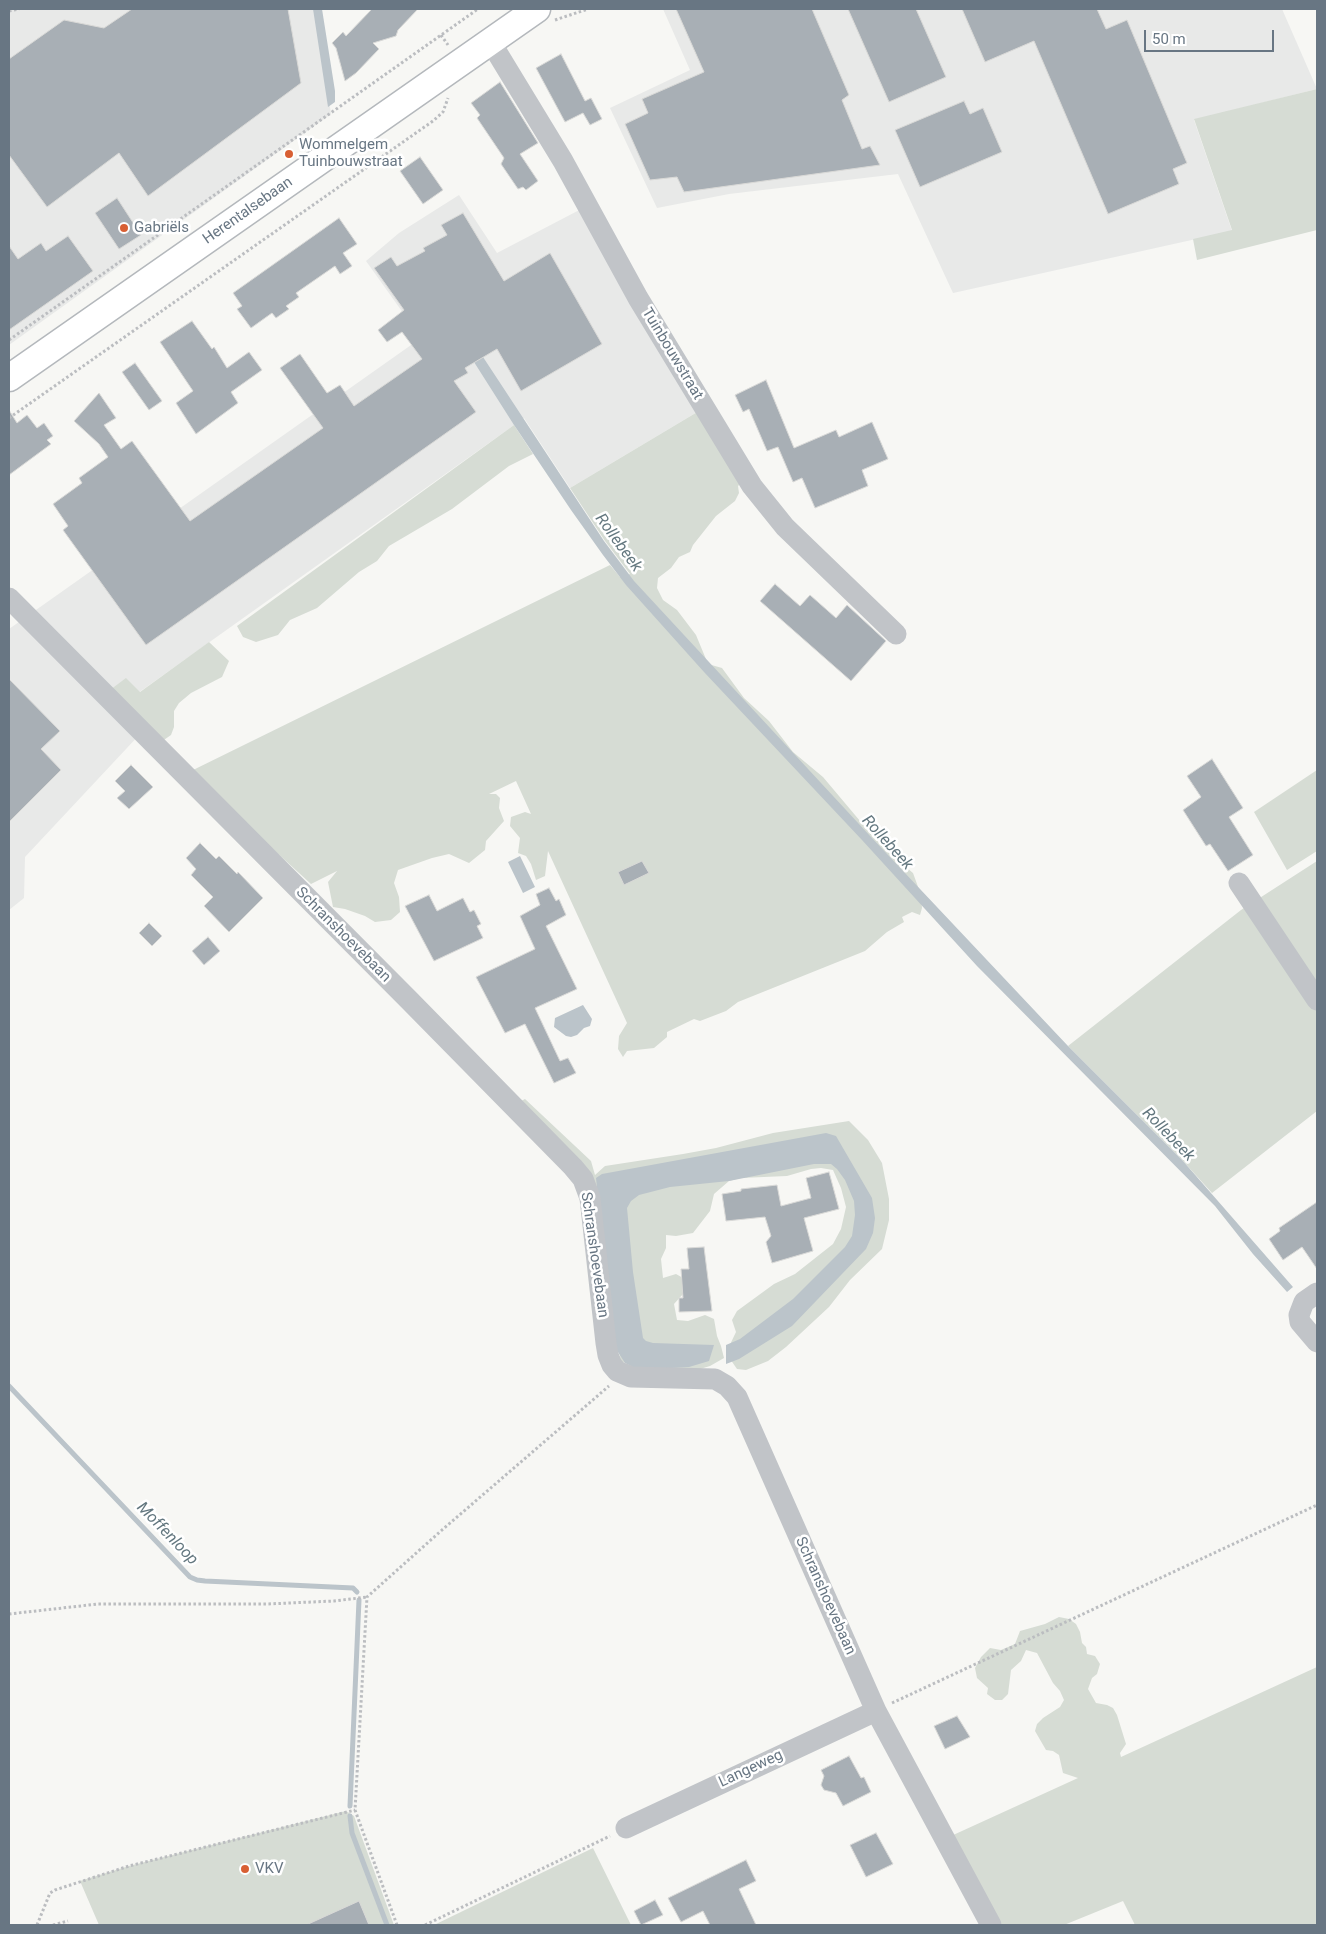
<!DOCTYPE html>
<meta charset="utf-8">
<style>
body{margin:0}
#map{position:relative;width:1326px;height:1934px;overflow:hidden;background:#f7f7f4;font-family:Roboto,sans-serif}
canvas{display:block}
.frame{position:absolute;inset:0;border:10px solid #687683;pointer-events:none}
.scale{position:absolute;left:1144px;top:30px;width:130px;height:22px;box-sizing:border-box;border:2px solid #687683;border-top:0;padding-left:6px;font-size:15px;line-height:18px;white-space:nowrap;color:#687683;-webkit-text-stroke:4px #fff;paint-order:stroke}
</style>
<div id="map">
<canvas width="1326" height="1934"></canvas>
<div class="frame"></div>
<div class="scale">50 m</div>
</div>
<script>
const ctx = document.querySelector('canvas').getContext('2d');
ctx.lineJoin = 'round';
function paint(path, color) { ctx.fillStyle = color; ctx.fill(path, 'evenodd'); }
const shape = rows => new Path2D(rows.map(r => 'M' + r).join(''));
function strokePath(path, color, width, dash) { ctx.strokeStyle = color; ctx.lineWidth = width; ctx.lineCap = dash ? 'butt' : 'round'; ctx.setLineDash(dash || []); ctx.stroke(path); }
function drawText(font, color, halo, rows, align = 'center') {
  ctx.font = font + ' Roboto,sans-serif'; ctx.lineWidth = 5; ctx.setLineDash([]); ctx.textBaseline = 'middle'; ctx.strokeStyle = halo; ctx.fillStyle = color; for (const [text, x, y, turn = 0] of rows) {
    ctx.save(); ctx.translate(x, y); ctx.rotate((+turn || 0) * Math.PI / 180); ctx.textAlign = isNaN(turn) ? turn : align; if (halo) ctx.strokeText(text, 0, 0); ctx.fillText(text, 0, 0); ctx.restore();
  }
}
const built = shape([
 [9,9,316,9,331,114,9,345],
 [663,9,1282,9,1317,89,1194,120,1232,231,953,293,898,174,729,194,657,208,610,108,690,70],
 [459,195,497,253,587,206,704,408,570,488,524,418,117,708,141,733,25,857,24,898,9,910,9,629,421,338,366,261,399,233]
]);
const green = shape([
 [1317,89,1317,230,1197,260,1193,239,1232,230,1194,119],
 [704,408,747,477,738,486,739,493,735,501,716,516,693,545,690,552,679,557,671,568,658,578,657,588,663,600,677,610,696,635,708,664,722,668,744,698,769,721,793,752,823,777,871,834,895,858,913,873,921,895,922,908,920,915,912,912,902,917,904,922,887,932,865,951,738,1002,726,1011,700,1021,694,1019,667,1032,667,1037,654,1048,627,1051,623,1057,618,1049,619,1036,627,1023,548,851,545,876,536,880,531,864,526,856,518,853,520,838,510,826,511,817,525,812,531,814,516,781,489,794,496,794,500,798,499,808,504,821,486,841,485,850,469,863,449,854,432,858,398,870,394,883,399,897,400,912,391,920,375,922,365,916,345,909,333,907,328,882,337,871,311,884,189,772,610,565,620,577,630,574,605,541,570,488],
 [514,425,533,454,509,466,452,509,389,546,377,561,359,572,317,608,290,620,278,635,256,642,243,637,237,626],
 [209,642,229,661,222,677,191,693,179,703,174,711,174,727,171,735,161,742,110,690,126,678,140,692],
 [1317,770,1317,851,1287,870,1254,812],
 [1317,861,1317,1111,1212,1193,1183,1161,1068,1046,1241,910],
 [525,1099,591,1161,595,1175,605,1166,683,1154,716,1148,773,1133,849,1121,868,1140,882,1163,889,1199,889,1220,882,1249,850,1280,829,1307,786,1347,768,1361,746,1370,737,1369,726,1353,736,1332,732,1320,737,1311,774,1284,795,1274,833,1244,841,1229,846,1207,841,1188,833,1170,821,1168,811,1169,787,1176,741,1178,729,1181,714,1194,710,1211,693,1233,676,1236,666,1235,666,1248,661,1259,663,1278,676,1274,692,1283,693,1287,683,1294,674,1304,677,1320,688,1321,705,1315,714,1319,717,1336,721,1346,724,1358,710,1366,690,1372,621,1362,591,1180,519,1102],
 [1059,1617,1069,1619,1076,1624,1080,1632,1082,1643,1086,1647,1087,1654,1095,1656,1100,1664,1097,1674,1092,1678,1088,1689,1096,1703,1107,1705,1113,1708,1117,1715,1126,1744,1120,1753,1121,1757,1317,1667,1317,1925,1135,1925,1123,1901,1064,1925,999,1925,951,1836,1078,1778,1063,1773,1059,1755,1053,1751,1046,1750,1035,1731,1037,1724,1043,1718,1060,1707,1064,1700,1060,1691,1053,1683,1037,1653,1026,1650,1021,1661,1011,1670,1008,1694,1002,1700,995,1700,987,1694,988,1688,977,1678,975,1668,981,1657,990,1648,1001,1650,1015,1644,1020,1631,1045,1624],
 [346,1811,354,1816,394,1925,99,1925,80,1881,129,1866],
 [593,1848,631,1925,434,1925]
]);
const water = shape([
 [313,9,322,9,335,91,335,102,328,107],
 [483,357,604,541,634,581,871,837,1068,1046,1183,1161,1293,1287,1287,1292,1253,1254,1215,1206,977,966,862,840,704,672,626,585,603,555,571,510,514,425,474,362],
 [520,856,535,887,523,893,508,862],
 [583,1005,592,1019,590,1026,584,1028,577,1035,571,1037,566,1036,554,1027,555,1018],
 [826,1133,836,1136,872,1198,875,1218,873,1233,866,1249,792,1326,739,1359,726,1364,726,1345,740,1339,793,1299,845,1247,852,1236,855,1215,854,1201,845,1180,837,1169,831,1164,814,1164,729,1181,670,1187,639,1195,631,1201,627,1208,633,1272,643,1338,646,1341,653,1343,714,1345,709,1361,689,1367,638,1370,625,1363,614,1346,596,1178,602,1174]
]);
const stream = shape([
 [9,1386,190,1577,197,1580,205,1581,353,1588,357,1592],
 [350,1806,359,1600],
 [350,1816,352,1833,387,1925]
]);
const building = shape([
 [132,9,288,9,301,83,148,196,119,153,47,207,9,155,9,59,64,20,104,28,132,9],
 [372,9,418,9,398,30,396,36,373,43,379,49,356,73,345,81,336,48,332,43,343,32,346,36,372,9],
 [676,9,812,9,849,95,842,100,862,149,870,146,880,165,684,192,677,177,650,180,625,124,648,113,642,99,704,72,676,9],
 [848,9,916,9,946,77,889,102,848,9],
 [962,9,1097,9,1106,29,1127,20,1187,163,1173,169,1179,184,1108,214,1034,41,985,62,962,9],
 [561,54,585,101,591,98,602,119,590,125,583,113,565,122,536,68,561,54],
 [500,82,538,143,520,154,538,181,526,190,523,187,518,189,501,164,504,158,477,118,480,115,471,103,500,82],
 [964,101,970,114,983,108,1002,152,920,187,895,130,964,101],
 [420,157,443,190,423,204,400,171,420,157],
 [117,198,141,235,119,249,95,213,117,198],
 [463,213,504,281,550,253,602,344,521,391,497,349,465,368,468,373,454,381,476,412,146,645,63,530,68,526,53,504,82,483,79,478,108,457,99,444,74,421,99,393,116,418,104,425,121,449,132,441,190,521,323,428,280,368,300,354,327,393,340,385,354,406,422,359,402,332,387,342,378,330,404,310,374,268,391,257,397,266,425,251,423,248,447,235,441,225,463,213],
 [339,218,357,244,343,253,352,266,340,274,335,266,296,293,299,297,286,306,289,309,276,318,272,313,251,328,237,309,242,306,233,293,339,218],
 [68,236,93,271,9,330,9,246,18,259,41,243,46,251,68,236],
 [192,321,212,349,214,347,227,368,249,352,262,370,231,392,238,403,196,434,176,403,193,391,160,342,192,321],
 [135,363,162,401,149,410,122,372,135,363],
 [766,380,794,448,836,430,839,437,872,422,888,459,862,470,868,486,815,508,802,478,793,482,778,447,767,451,749,409,743,412,735,395,766,380],
 [9,410,17,423,27,415,37,428,44,423,53,436,47,440,51,444,9,475,9,410],
 [775,584,800,606,810,595,836,618,847,605,886,641,851,681,760,601,775,584],
 [9,679,60,731,41,749,61,770,9,822,9,679],
 [1212,759,1243,808,1229,817,1253,855,1228,871,1210,844,1206,846,1183,810,1201,797,1187,776,1212,759],
 [131,765,153,787,129,809,117,798,125,791,115,781,131,765],
 [200,843,216,859,219,856,237,874,238,872,263,898,229,932,204,906,213,897,191,875,196,869,186,858,200,843],
 [642,861,649,873,624,885,618,872,642,861],
 [549,888,556,901,559,899,566,915,546,926,577,989,535,1008,560,1061,568,1058,576,1073,554,1083,525,1024,505,1033,476,977,535,949,520,916,540,905,536,894,549,888],
 [429,895,437,911,463,898,470,912,474,910,481,924,477,926,483,938,434,961,405,906,429,895],
 [149,923,162,936,152,946,139,933,149,923],
 [208,937,220,951,204,965,192,951,208,937],
 [829,1172,839,1209,804,1218,813,1251,772,1263,766,1242,771,1236,765,1217,726,1221,722,1194,741,1191,741,1189,777,1185,781,1206,811,1198,806,1178,829,1172],
 [1317,1202,1317,1269,1302,1247,1283,1260,1269,1239,1280,1231,1279,1228,1317,1202],
 [704,1247,712,1311,679,1312,679,1298,683,1298,681,1269,689,1269,687,1248,704,1247],
 [957,1716,970,1737,945,1749,934,1726,957,1716],
 [849,1756,861,1778,864,1777,871,1792,843,1806,836,1793,824,1790,821,1785,824,1776,821,1770,849,1756],
 [876,1833,893,1864,866,1877,850,1845,876,1833],
 [746,1860,756,1881,739,1889,756,1925,710,1925,703,1911,681,1922,668,1898,746,1860],
 [655,1900,663,1915,641,1925,634,1911,655,1900],
 [359,1901,369,1925,306,1925,359,1901]
]);
const path = shape([
 [9,11,19,9],
 [555,20,588,9],
 [441,35,448,45],
 [9,340,478,9],
 [9,418,433,121,443,112,448,98],
 [9,1614,98,1604,267,1604,334,1601,367,1597],
 [892,1703,1317,1505],
 [37,1925,50,1893,55,1890,129,1866,355,1810],
 [53,1925,68,1921],
 [397,1925,355,1810,367,1597,442,1530,609,1386],
 [425,1925,610,1836]
]);
const minor = shape([
 [490,41,563,161,638,298,752,486,785,527,896,634],
 [9,598,409,1000,573,1167,583,1179,590,1198,606,1343,608,1355,612,1365,617,1371,631,1377,715,1379,727,1386,737,1397,876,1711,991,1925],
 [1239,883,1317,1000],
 [1317,1293,1304,1302,1299,1315,1300,1322,1317,1342],
 [626,1828,876,1711]
]);
const major = shape([
 [9,378,537,9]
]);
const markers = [
 [289,154,5,"#d85f33"],
 [124,228,5,"#d85f33"],
 [245,1869,5,"#d85f33"]
];
const poiNames = [
 ["Wommelgem",299,145],
 ["Tuinbouwstraat",299,162],
 ["Gabriëls",134,228],
 ["VKV",255,1869]
];
const streetNames = [
 ["Herentalsebaan",248,211,-35],
 ["Tuinbouwstraat",672,354,59],
 ["Schranshoevebaan",343,935,45],
 ["Schranshoevebaan",594,1255,82],
 ["Schranshoevebaan",825,1596,66],
 ["Langeweg",751,1769,-25]
];
const waterNames = [
 ["Rollebeek",618,543,54],
 ["Rollebeek",887,843,48],
 ["Rollebeek",1168,1135,46],
 ["Moffenloop",167,1534,46]
];
paint(built, '#e8e9e8');
paint(green, '#d6dcd4');
paint(water, '#bbc4ca');
strokePath(stream, '#bbc4ca', 5);
paint(building, '#a8afb5');
strokePath(building, '#d9d9d7', 1);
strokePath(major, '#b4b8bc', 29);
strokePath(path, '#bbbdc0', 3, [2.5, 2.5]);
strokePath(minor, '#c1c4c8', 21);
strokePath(major, '#fff', 26);
for (const [x, y, r, color] of markers) { const dot = new Path2D(); dot.arc(x, y, r, 0, 2 * Math.PI); ctx.fillStyle = color; ctx.fill(dot); strokePath(dot, '#fff', 2); }
drawText('15px', '#687683', '#fff', poiNames, 'left');
drawText('15px', '#687683', '#fff', streetNames);
drawText('italic 16px', '#63777f', '#fff', waterNames);
</script>
